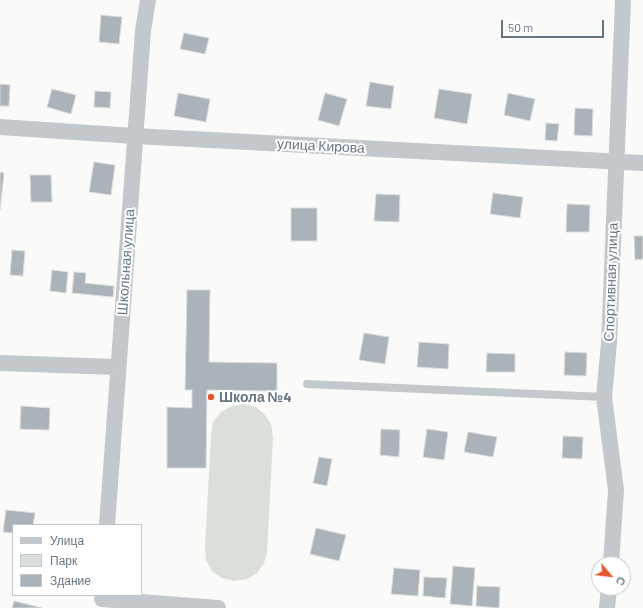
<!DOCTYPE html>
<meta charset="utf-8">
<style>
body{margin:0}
#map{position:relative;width:643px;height:608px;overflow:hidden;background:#fafaf8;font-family:Barlow,sans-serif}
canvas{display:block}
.legend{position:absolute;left:12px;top:524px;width:130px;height:72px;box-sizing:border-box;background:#fff;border:1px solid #c1c8cd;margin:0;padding:5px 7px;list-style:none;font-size:12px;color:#657683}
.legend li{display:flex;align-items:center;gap:8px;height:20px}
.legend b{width:20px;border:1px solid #c1c8cd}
.north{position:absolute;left:591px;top:556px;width:40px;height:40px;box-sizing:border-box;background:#fff;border:1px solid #c1c8cd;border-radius:50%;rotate:118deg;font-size:11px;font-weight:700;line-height:16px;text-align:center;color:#657683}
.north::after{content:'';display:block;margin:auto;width:14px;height:18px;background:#e4572e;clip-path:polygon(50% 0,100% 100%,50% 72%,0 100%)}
.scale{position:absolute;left:501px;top:20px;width:103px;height:18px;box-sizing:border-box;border:2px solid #657683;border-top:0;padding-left:5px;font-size:12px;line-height:14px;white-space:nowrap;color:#657683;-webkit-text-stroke:3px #fff;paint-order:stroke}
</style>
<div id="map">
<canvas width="643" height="608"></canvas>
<ul class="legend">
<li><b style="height:5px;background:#c3c8cc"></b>Улица</li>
<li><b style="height:11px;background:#dadfd7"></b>Парк</li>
<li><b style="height:11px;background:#aab3b9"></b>Здание</li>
</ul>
<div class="north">С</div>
<div class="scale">50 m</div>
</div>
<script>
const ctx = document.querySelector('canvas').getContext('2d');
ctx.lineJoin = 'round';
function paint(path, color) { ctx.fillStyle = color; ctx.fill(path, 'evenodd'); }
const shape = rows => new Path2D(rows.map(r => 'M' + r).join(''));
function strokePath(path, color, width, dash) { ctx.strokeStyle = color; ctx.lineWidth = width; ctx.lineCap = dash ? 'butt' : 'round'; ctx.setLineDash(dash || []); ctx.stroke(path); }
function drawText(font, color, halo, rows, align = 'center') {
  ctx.font = font + ' Barlow,sans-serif'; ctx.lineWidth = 4; ctx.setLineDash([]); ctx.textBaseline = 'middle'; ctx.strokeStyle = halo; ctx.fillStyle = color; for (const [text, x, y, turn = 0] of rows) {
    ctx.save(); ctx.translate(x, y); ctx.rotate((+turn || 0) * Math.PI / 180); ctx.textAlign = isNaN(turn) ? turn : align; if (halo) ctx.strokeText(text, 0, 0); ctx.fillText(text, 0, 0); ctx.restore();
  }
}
const green = shape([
 [244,404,256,407,265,415,271,424,273,438,267,552,264,563,257,573,247,579,234,581,222,578,212,571,206,560,205,548,211,435,213,422,221,412,232,406]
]);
const building = shape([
 [101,15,122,17,119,44,99,42,101,15],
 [184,33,209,38,205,54,180,49,184,33],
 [370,82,394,86,391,109,366,106,370,82],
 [0,84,10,85,9,106,0,106,0,84],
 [52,89,76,95,71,114,47,107,52,89],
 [439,89,472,94,467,124,434,118,439,89],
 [95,91,111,92,110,108,94,107,95,91],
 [178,93,210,99,206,122,174,116,178,93],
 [325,93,347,99,339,126,318,120,325,93],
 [508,93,535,99,530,121,504,115,508,93],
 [575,108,593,109,592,136,574,135,575,108],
 [546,123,559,124,557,141,545,140,546,123],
 [94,162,115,165,111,195,89,192,94,162],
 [0,172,4,173,0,210,0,172],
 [30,175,51,175,52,202,31,202,30,175],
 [493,193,523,197,520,218,490,214,493,193],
 [376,194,400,195,399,222,374,221,376,194],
 [567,204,590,205,589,232,566,232,567,204],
 [291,208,317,208,317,241,291,241,291,208],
 [634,236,643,236,643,259,635,260,634,236],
 [12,250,25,251,23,276,10,275,12,250],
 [52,270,68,272,66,293,50,291,52,270],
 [74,272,86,273,85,283,114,286,113,297,72,293,74,272],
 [187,290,210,290,209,362,277,363,277,391,207,390,206,468,167,468,167,407,192,408,192,390,185,390,187,290],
 [364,333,389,337,385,364,359,360,364,333],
 [419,342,449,344,448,369,417,367,419,342],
 [565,352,587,353,586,376,564,375,565,352],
 [487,353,515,354,515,372,486,372,487,353],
 [21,406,50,408,49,430,20,429,21,406],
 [381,429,400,430,399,457,380,455,381,429],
 [427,429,448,432,444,460,423,457,427,429],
 [468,432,497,437,493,457,464,452,468,432],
 [563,436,583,437,582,459,562,458,563,436],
 [319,457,332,459,327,486,313,483,319,457],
 [6,510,35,513,33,525,13,525,13,533,3,532,6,510],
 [316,528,346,535,339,561,310,554,316,528],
 [453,566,475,568,472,606,450,604,453,566],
 [394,568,420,570,418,596,391,594,394,568],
 [424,577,447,578,445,598,423,596,424,577],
 [477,586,500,587,499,608,476,606,477,586],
 [14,601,42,608,12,608,14,601]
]);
const lane = shape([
 [307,384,604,397]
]);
const street = shape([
 [0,127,135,136,643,163],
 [0,363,117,367],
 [107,525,143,31,148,0],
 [611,564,616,490,604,397,609,343,623,0],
 [102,599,218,608],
 [607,608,609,588]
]);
const markers = [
 [211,397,4,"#e4572e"]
];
const streetNames = [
 ["улица Кирова",321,146,3],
 ["Школьная улица",126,262,-86],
 ["Спортивная улица",611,282,-88]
];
const poiNames = [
 ["Школа №4",219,397]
];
paint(green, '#dadfd7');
paint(building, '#aab3b9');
strokePath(building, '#dcdcda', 1);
strokePath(lane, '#c3c8cc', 8);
strokePath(street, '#c3c8cc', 16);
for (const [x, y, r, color] of markers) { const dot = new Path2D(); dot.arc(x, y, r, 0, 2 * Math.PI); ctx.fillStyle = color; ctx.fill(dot); strokePath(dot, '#fff', 1.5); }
drawText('14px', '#657683', '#fff', streetNames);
drawText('bold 14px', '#657683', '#fff', poiNames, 'left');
</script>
